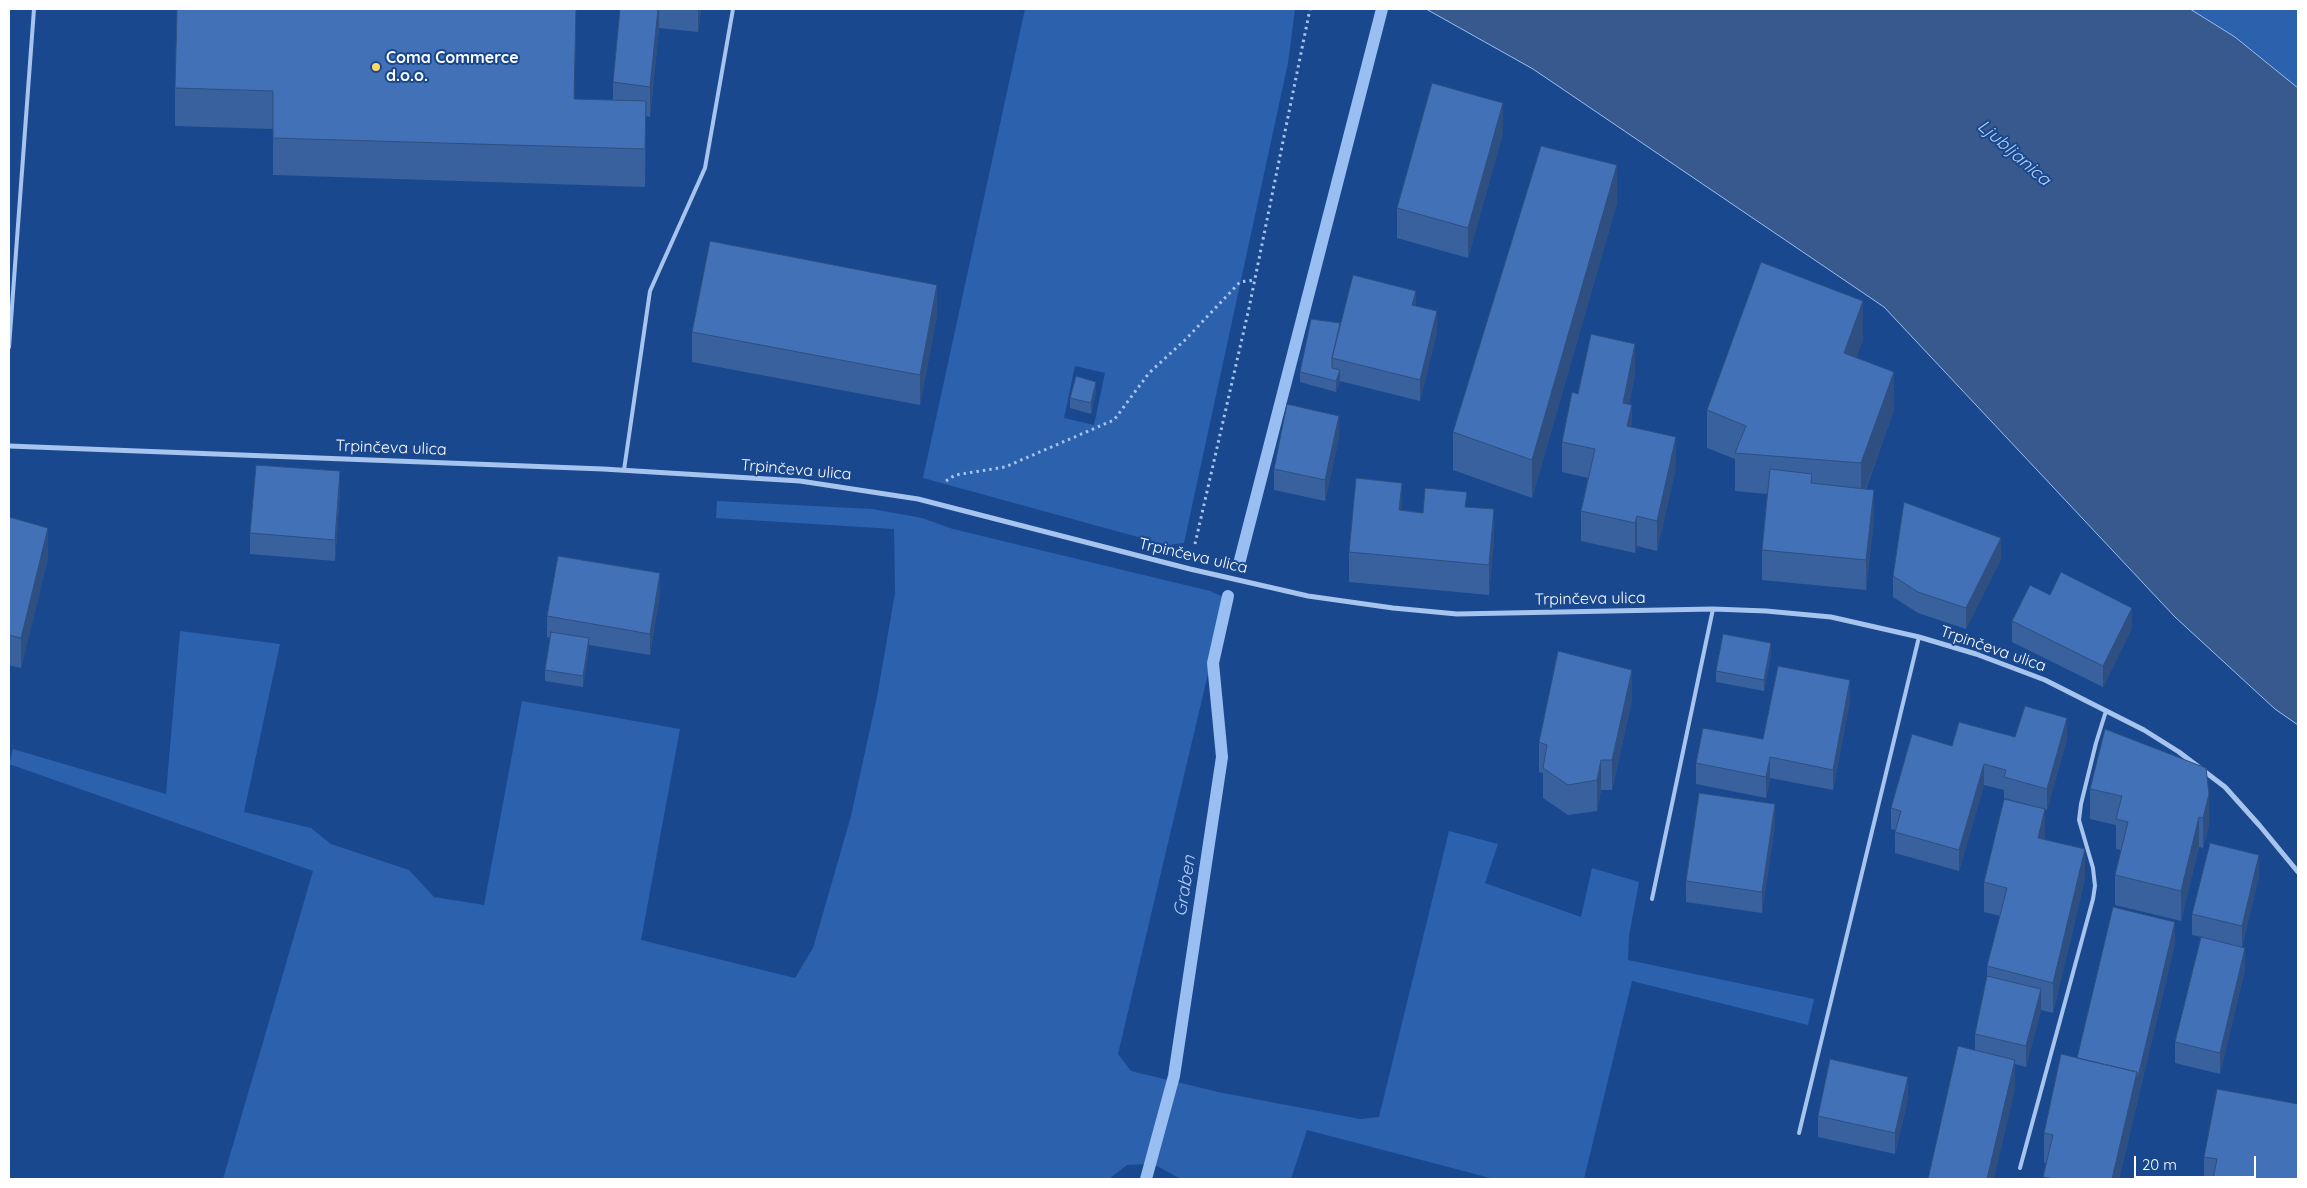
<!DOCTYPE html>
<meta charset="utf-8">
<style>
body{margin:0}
#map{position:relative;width:2307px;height:1188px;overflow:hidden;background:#19488e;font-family:Quicksand,sans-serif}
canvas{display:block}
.frame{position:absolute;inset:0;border:10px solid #fff;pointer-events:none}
.scale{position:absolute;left:2134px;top:1156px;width:122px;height:22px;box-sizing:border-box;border:2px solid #fff;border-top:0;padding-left:6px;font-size:15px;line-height:18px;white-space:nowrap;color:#fff;-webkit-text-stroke:4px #19488e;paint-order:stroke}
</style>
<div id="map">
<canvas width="2307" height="1188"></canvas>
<div class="frame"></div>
<div class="scale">20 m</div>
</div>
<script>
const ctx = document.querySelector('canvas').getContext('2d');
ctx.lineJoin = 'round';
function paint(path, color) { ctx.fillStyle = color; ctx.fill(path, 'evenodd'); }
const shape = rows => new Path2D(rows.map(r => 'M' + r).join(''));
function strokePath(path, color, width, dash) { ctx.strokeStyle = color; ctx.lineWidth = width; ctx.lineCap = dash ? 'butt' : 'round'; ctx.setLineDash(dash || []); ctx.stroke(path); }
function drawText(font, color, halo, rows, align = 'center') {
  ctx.font = font + ' Quicksand,sans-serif'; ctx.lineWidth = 4; ctx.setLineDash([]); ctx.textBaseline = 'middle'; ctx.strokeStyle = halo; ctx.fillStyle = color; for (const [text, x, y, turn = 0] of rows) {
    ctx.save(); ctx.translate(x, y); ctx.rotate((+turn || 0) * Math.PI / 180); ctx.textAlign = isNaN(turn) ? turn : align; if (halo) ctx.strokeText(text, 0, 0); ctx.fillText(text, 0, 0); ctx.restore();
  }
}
const green = shape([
 [1025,9,1295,9,1288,63,1184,543,1167,545,923,478],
 [1075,366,1105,373,1094,425,1064,418],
 [2190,9,2298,9,2298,88,2235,37],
 [717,501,872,509,922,518,953,529,1210,591,1226,598,1118,1054,1131,1071,1218,1092,1360,1119,1379,1117,1449,831,1498,844,1485,883,1581,917,1592,868,1639,882,1629,936,1628,960,1814,999,1808,1025,1632,981,1584,1179,1494,1179,1307,1130,1291,1179,1181,1179,1153,1164,1127,1165,1109,1179,223,1179,313,871,9,764,13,749,166,794,180,631,280,644,244,812,311,828,331,844,409,870,434,897,484,905,522,701,680,729,641,940,795,978,813,948,851,816,877,697,895,593,894,529,716,518]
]);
const water = shape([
 [1426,9,2190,9,2235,37,2298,88,2298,725,2275,709,2175,617,1884,307,1533,69,1426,9]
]);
const stream = shape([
 [1240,560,1382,9],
 [1146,1179,1174,1076,1222,757,1213,663,1228,596]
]);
const path = shape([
 [946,481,955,475,1005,467,1114,420,1149,373,1186,339,1240,282,1255,280],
 [1195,544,1249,308,1310,9]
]);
const service = shape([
 [9,347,34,9],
 [624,470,650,291,705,168,733,9],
 [1652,899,1713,609],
 [1799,1133,1919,637],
 [2020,1168,2093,899,2095,886,2093,868,2079,820,2081,804,2096,743,2106,711]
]);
const minor = shape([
 [9,446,603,469,800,481,918,499,1190,569,1308,596,1393,608,1457,614,1713,609,1766,611,1831,617,1919,637,1976,654,2045,680,2144,730,2179,752,2225,787,2260,826,2298,872]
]);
const wall = shape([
 [620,9,701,9,698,32,659,28,650,117,646,116,645,187,273,175,273,129,175,126,175,88,613,100,613,82],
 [1503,133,1468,258,1397,238,1397,208],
 [1617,203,1532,498,1453,470,1453,432],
 [1416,306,1437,332,1420,401,1340,381,1336,392,1300,382,1300,372,1340,323],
 [937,315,920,405,692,362,692,332],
 [1863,339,1856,358,1894,410,1866,489,1874,520,1866,590,1762,580,1762,550,1767,494,1735,491,1735,459,1707,448,1707,410],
 [1635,374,1629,404,1632,427,1676,467,1657,551,1637,546,1635,553,1581,541,1581,511,1588,478,1562,472,1562,442,1578,394],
 [1096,392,1091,414,1070,408,1070,398],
 [1339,437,1325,501,1274,490,1274,469],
 [340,492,335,561,250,554,250,533],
 [1467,507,1494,539,1489,595,1349,582,1349,552,1402,510,1423,513],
 [9,517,48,558,21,668,9,665],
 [2001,559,1966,629,1918,613,1893,597,1893,576],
 [660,594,650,655,589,645,583,687,545,681,545,670,550,638,547,637,547,616],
 [2050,595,2132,628,2103,687,2012,642,2012,621],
 [1771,654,1764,691,1716,682,1716,671],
 [1632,700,1612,790,1601,790,1597,811,1568,815,1543,798,1543,773,1539,772,1539,742],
 [1850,701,1833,790,1770,778,1766,798,1696,784,1696,763,1763,739],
 [2015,737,2067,739,2047,810,2045,809,2045,840,2085,879,2053,1013,2041,1010,2026,1067,2015,1064,2015,1090,1975,1050,1975,1034,1987,976,1987,966,2000,916,1984,912,1984,882,2030,805,2004,798,2004,790,1984,785,1959,871,1895,853,1895,830,1891,829,1891,808,1952,746],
 [2206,768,2209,824,2203,848,2199,847,2181,921,2115,905,2115,875,2121,850,2116,849,2116,825,2090,819,2090,789],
 [1775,825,1762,913,1686,902,1686,881],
 [2259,876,2242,947,2245,969,2220,1074,2175,1063,2175,1042,2201,937,2192,935,2192,914],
 [2175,943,2119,1179,2043,1179,2046,1163,2044,1163,2044,1133,2077,1058],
 [1908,1098,1895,1154,1818,1137,1818,1116],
 [2298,1104,2298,1179,2204,1179,2204,1157]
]);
const shadedWall = shape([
 [576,9,574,137,574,99],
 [658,9,659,9,659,28,650,117,650,87],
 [698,9,701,9,698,32],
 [646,101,646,139,645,187,645,149],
 [1503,103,1503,133,1468,258,1468,228],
 [1617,165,1617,203,1532,498,1532,460],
 [937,285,937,315,920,405,920,375],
 [1416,291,1416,312,1412,305],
 [1863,301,1863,339,1844,391,1844,353],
 [1437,311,1437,332,1420,401,1420,380],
 [1635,344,1635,374,1623,433,1623,403],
 [1340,370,1340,381,1336,392,1336,381],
 [1894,372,1894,410,1861,501,1861,463],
 [1096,382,1096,392,1091,414,1091,403],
 [1632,405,1632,435,1627,426],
 [1339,416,1339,437,1325,501,1325,480],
 [1676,437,1676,467,1657,551,1657,521],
 [340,471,340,492,335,561,335,540],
 [1402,483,1402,513,1399,510],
 [1874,490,1874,520,1866,590,1866,560],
 [1494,509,1494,539,1489,595,1489,565],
 [1637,516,1637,546,1635,553,1635,523],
 [48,528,48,558,21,668,21,638],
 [2001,538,2001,559,1966,629,1966,608],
 [660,573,660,594,650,655,650,634],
 [2132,608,2132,628,2103,687,2103,666],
 [589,638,589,649,583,687,583,676],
 [1771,643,1771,654,1764,691,1764,680],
 [1632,670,1632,700,1612,790,1612,760],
 [1850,680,1850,701,1833,790,1833,770],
 [2067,718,2067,739,2047,810,2047,789],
 [1770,757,1770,778,1766,798,1766,777],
 [1601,760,1601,790,1597,811,1597,780],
 [1984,764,1984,785,1959,871,1959,850],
 [2209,794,2209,824,2203,848,2203,818],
 [1775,804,1775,825,1762,913,1762,892],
 [2045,809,2045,839,2038,868,2038,838],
 [2199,817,2199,847,2181,921,2181,891],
 [2085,849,2085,879,2053,1013,2053,983],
 [2259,855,2259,876,2242,947,2242,926],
 [2175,922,2175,943,2119,1179,2112,1179,2137,1072],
 [2245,948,2245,969,2220,1074,2220,1053],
 [2041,989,2041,1010,2026,1067,2026,1046],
 [2015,1060,2015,1090,1994,1179,1987,1179],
 [1908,1077,1908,1098,1895,1154,1895,1133]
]);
const building = shape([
 [177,9,576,9,574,99,646,101,645,149,273,138,273,91,175,88,177,9],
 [620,9,658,9,650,87,613,82,620,9],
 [1432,83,1503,103,1468,228,1397,208,1432,83],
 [1541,146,1617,165,1532,460,1453,432,1541,146],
 [710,241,937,285,920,375,692,332,710,241],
 [1761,262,1863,301,1844,353,1894,372,1861,463,1735,453,1746,426,1707,410,1761,262],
 [1353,275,1416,291,1412,305,1437,311,1420,380,1332,358,1353,275],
 [1311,319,1340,323,1332,358,1332,368,1340,370,1336,381,1300,372,1311,319],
 [1591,334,1635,344,1623,403,1632,405,1627,426,1676,437,1657,521,1637,516,1635,523,1581,511,1595,449,1562,442,1572,392,1578,394,1591,334],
 [1076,376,1096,382,1091,403,1070,398,1076,376],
 [1287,404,1339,416,1325,480,1274,469,1287,404],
 [256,465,340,471,335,540,250,533,256,465],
 [1770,469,1812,474,1811,483,1874,490,1866,560,1762,550,1770,469],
 [1356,478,1402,483,1399,510,1423,513,1425,488,1467,492,1465,507,1494,509,1489,565,1349,552,1356,478],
 [1904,502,2001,538,1966,608,1918,592,1893,576,1904,502],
 [9,517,48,528,21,638,9,635,9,517],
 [558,556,660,573,650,634,547,616,558,556],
 [2061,572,2132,608,2103,666,2012,621,2030,585,2050,595,2061,572],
 [551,632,589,638,583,676,545,670,551,632],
 [1723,634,1771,643,1764,680,1716,671,1723,634],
 [1558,651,1632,670,1612,760,1601,760,1597,780,1568,785,1543,768,1547,745,1539,742,1558,651],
 [1778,666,1850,680,1833,770,1770,757,1766,777,1696,763,1703,728,1763,739,1778,666],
 [2025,706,2067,718,2047,789,2004,777,2006,770,1984,764,1959,850,1895,832,1901,811,1891,808,1912,734,1952,746,1959,722,2015,737,2025,706],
 [2105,729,2206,768,2209,794,2203,818,2199,817,2181,891,2115,875,2128,822,2116,819,2122,796,2090,789,2105,729],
 [1699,793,1775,804,1762,892,1686,881,1699,793],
 [2004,799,2045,809,2038,838,2085,849,2053,983,1987,966,2007,888,1984,882,2004,799],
 [2210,843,2259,855,2242,926,2192,914,2210,843],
 [2113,907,2175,922,2137,1081,2137,1072,2077,1058,2113,907],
 [2201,937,2245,948,2220,1053,2175,1042,2201,937],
 [1987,976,2041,989,2026,1046,1975,1034,1987,976],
 [1958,1046,2015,1060,1987,1179,1928,1179,1958,1046],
 [2061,1054,2137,1072,2112,1179,2054,1179,2043,1177,2053,1135,2044,1133,2061,1054],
 [1830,1059,1908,1077,1895,1133,1818,1116,1830,1059],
 [2217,1089,2298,1104,2298,1179,2213,1179,2217,1159,2204,1157,2217,1089]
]);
const markers = [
 [376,67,5,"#ffd864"]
];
const poiNames = [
 ["Coma Commerce",386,58],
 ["d.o.o.",386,76]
];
const streetNames = [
 ["Trpinčeva ulica",391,448,2],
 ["Trpinčeva ulica",796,470,5],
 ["Trpinčeva ulica",1193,556,13],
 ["Trpinčeva ulica",1590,599,-1],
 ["Trpinčeva ulica",1993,649,19]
];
const waterNames = [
 ["Ljubljanica",2014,153,41],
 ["Graben",1185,886,-81]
];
paint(green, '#2c61ad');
paint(water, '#38598d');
strokePath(water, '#99bef1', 1);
strokePath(stream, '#99bef1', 12);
strokePath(path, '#a6c4ee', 3, [2.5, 4]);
strokePath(service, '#a6c4ee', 4);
strokePath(minor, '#a6c4ee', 5);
paint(wall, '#39619d');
paint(shadedWall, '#2e4f80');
paint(building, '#4271b7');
strokePath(building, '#2e4f80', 1);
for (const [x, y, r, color] of markers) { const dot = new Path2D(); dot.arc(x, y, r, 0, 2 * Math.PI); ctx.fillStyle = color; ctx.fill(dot); strokePath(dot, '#19488e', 2); }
drawText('bold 16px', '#fff', '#19488e', poiNames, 'left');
drawText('16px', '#fff', '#19488e', streetNames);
drawText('italic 18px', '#b2cef6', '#19488e', waterNames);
</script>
